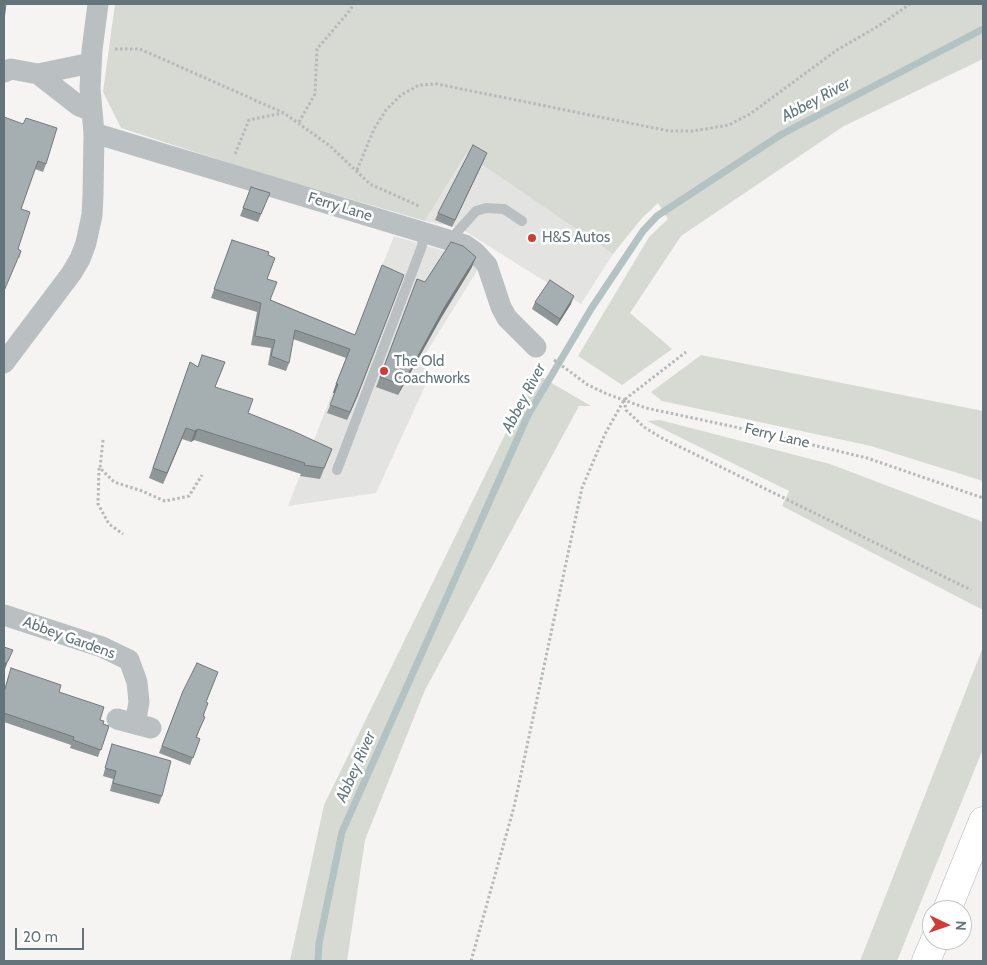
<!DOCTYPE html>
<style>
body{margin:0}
#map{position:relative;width:987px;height:965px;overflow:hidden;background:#f5f4f2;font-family:Cabin,sans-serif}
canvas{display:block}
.frame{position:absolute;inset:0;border:5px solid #63757a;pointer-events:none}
.north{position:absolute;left:922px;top:900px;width:50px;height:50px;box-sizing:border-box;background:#fff;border:1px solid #c1c8ca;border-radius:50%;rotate:93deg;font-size:14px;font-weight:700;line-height:20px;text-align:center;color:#63757a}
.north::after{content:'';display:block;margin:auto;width:18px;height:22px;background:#d13b36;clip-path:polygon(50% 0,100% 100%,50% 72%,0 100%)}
.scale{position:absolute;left:15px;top:928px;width:69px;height:22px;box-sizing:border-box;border:2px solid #63757a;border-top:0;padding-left:6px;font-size:15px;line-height:18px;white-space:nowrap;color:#63757a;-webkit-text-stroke:4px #fff;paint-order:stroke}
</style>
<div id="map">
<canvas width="987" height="965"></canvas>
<div class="frame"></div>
<div class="north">N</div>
<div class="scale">20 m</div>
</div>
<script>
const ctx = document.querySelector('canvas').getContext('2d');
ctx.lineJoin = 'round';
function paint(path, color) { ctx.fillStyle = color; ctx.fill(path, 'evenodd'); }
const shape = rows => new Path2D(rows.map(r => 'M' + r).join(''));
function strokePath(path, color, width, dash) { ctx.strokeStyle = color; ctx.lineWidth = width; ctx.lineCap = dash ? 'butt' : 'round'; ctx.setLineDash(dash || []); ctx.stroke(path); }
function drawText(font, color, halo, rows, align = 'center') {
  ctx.font = font + ' Cabin,sans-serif'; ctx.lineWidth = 5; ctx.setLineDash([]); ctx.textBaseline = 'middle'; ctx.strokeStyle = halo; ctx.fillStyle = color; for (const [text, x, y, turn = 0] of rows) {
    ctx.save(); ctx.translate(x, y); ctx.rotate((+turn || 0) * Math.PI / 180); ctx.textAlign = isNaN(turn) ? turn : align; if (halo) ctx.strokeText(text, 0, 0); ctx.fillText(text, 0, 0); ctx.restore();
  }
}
const built = shape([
 [466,154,613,254,581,304,460,228,425,221],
 [394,236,448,252,480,266,426,353,426,384,376,493,288,506]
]);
const green = shape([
 [115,4,983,4,983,59,844,126,681,236,630,313,672,349,622,385,578,356,649,237,668,219,658,203,642,218,613,254,466,154,425,221,238,166,121,128,103,92],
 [701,355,983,411,983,481,871,446,662,401,651,392],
 [538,375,591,406,579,406,425,690,365,840,347,961,290,961,324,805,518,408],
 [660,420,830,464,983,522,983,610,782,506,789,491,647,421],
 [983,647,983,749,897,961,860,961]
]);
const stream = shape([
 [318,961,319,943,342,832,528,415,591,309,643,231,657,216,782,134,983,29]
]);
const path = shape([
 [115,49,140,49,284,113,330,146,370,184,419,206],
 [299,122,315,94,317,49,351,9,353,4],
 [235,154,249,120,283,113],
 [357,170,374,129,386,110,401,95,419,85,437,84,669,131,693,131,729,125,750,114,837,50,880,25,910,4],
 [554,360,588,385,607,394,646,408,763,433,867,458,983,498],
 [624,400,626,410,644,427,660,437,971,590],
 [103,440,100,468,114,482,142,491,165,501,189,496,202,475],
 [99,468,98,504,109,524,123,534],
 [471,961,514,807,582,488,605,434,624,400,686,352]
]);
const lane = shape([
 [450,240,476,211,486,208,504,209,522,221],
 [337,470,422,246,424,232]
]);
const street = shape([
 [4,72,11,69,38,74,91,63],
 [38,74,79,106,92,111],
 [94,133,465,245,475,252,487,265,501,307,507,318,536,347],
 [4,363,71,274,80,259,86,243,92,215,93,195,94,133,90,88,92,50,98,4],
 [4,615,102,647,129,660,137,682,139,702,135,724],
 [117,719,151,728]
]);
const highway = shape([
 [947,910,983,821],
 [926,961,935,940]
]);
const wall = shape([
 [4,117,46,164,43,172,35,169,21,209,18,249,21,251,19,259],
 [484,160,452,227,435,220,438,213],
 [251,187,270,193,258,222,240,216],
 [232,240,268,255,267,279,271,300,355,335,358,395,347,420,327,413,335,393,333,393,346,358,293,339,289,363,286,371,268,365,271,348,251,345,257,312,211,298],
 [472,267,441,318,398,395,376,387,417,279,425,282],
 [535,302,571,304,557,326,532,309],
 [190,362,198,367,225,362,215,387,248,413,332,449,320,479,300,476,301,474,194,440,191,442,182,439,163,484,149,478],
 [11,668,59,692,100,720,103,724,109,726,98,757,70,748,71,745,4,722,4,691],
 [183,691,206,702,204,716,197,737,200,739,190,765,159,753],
 [112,744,162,796,159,804,110,791,113,779,103,776]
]);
const shadedWall = shape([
 [487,153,484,160,452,227,455,220],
 [476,257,472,267,441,318,398,395,402,385,444,308],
 [404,275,358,395,347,420,350,412],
 [574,296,571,304,557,326,560,319],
 [336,384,338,384,335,393,333,393],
 [186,428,182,439,163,484,167,473],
 [198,429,194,440,191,442,195,431],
 [8,661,5,669,4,670,4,664]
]);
const building = shape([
 [4,4,6,4,4,20,4,4],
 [4,117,23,124,26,118,57,128,46,164,38,161,21,209,30,212,18,249,21,251,4,291,4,117],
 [473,145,487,153,455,220,438,213,473,145],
 [251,187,270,193,261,214,243,208,251,187],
 [232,240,269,252,268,255,275,258,267,279,277,282,270,300,355,335,382,265,404,275,361,386,350,412,330,405,338,384,336,384,350,349,295,330,289,363,271,356,275,340,255,336,261,303,214,289,232,240],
 [451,242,463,246,476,257,444,308,402,385,380,377,417,279,425,282,451,242],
 [550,280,574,296,560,319,535,302,550,280],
 [202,355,225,362,215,387,253,399,248,413,293,431,332,449,324,468,304,465,305,463,198,429,195,431,186,428,167,473,153,468,190,362,198,367,202,355],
 [4,647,13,650,8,661,4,664,4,647],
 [197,663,218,672,206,702,208,703,203,716,205,717,196,737,200,739,193,758,162,746,183,691,197,663],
 [11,668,61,685,59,692,104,707,100,720,104,721,103,724,109,726,101,750,73,740,74,737,4,713,4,692,11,668],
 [112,744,171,761,162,796,113,783,116,771,105,768,112,744]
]);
const markers = [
 [532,238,5,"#d13b36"],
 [384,371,5,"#d13b36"]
];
const streetNames = [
 ["Ferry Lane",340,207,17],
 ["Ferry Lane",777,436,13],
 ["Abbey Gardens",69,638,20]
];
const poiNames = [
 ["H&S Autos",542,238],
 ["The Old",394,362],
 ["Coachworks",394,379]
];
const waterNames = [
 ["Abbey River",816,100,-28],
 ["Abbey River",524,398,-62],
 ["Abbey River",356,767,-66]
];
paint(built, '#e3e4e2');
paint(green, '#d6dad2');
strokePath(stream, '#b3c2c3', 7);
strokePath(highway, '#b0b5b7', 29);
strokePath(path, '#b5b9ba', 3, [2.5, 2.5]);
strokePath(lane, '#bac0c2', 10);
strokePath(street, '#bac0c2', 21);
strokePath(highway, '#fff', 28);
paint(wall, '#8e9697');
paint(shadedWall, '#747a7b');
paint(building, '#a5aeb0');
strokePath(building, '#747a7b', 1);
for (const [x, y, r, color] of markers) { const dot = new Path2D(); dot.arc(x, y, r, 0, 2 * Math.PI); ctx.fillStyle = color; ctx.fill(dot); strokePath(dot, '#fff', 2); }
drawText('15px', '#63757a', '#fff', streetNames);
drawText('15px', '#63757a', '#fff', poiNames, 'left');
drawText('italic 16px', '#637b7d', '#fff', waterNames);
</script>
